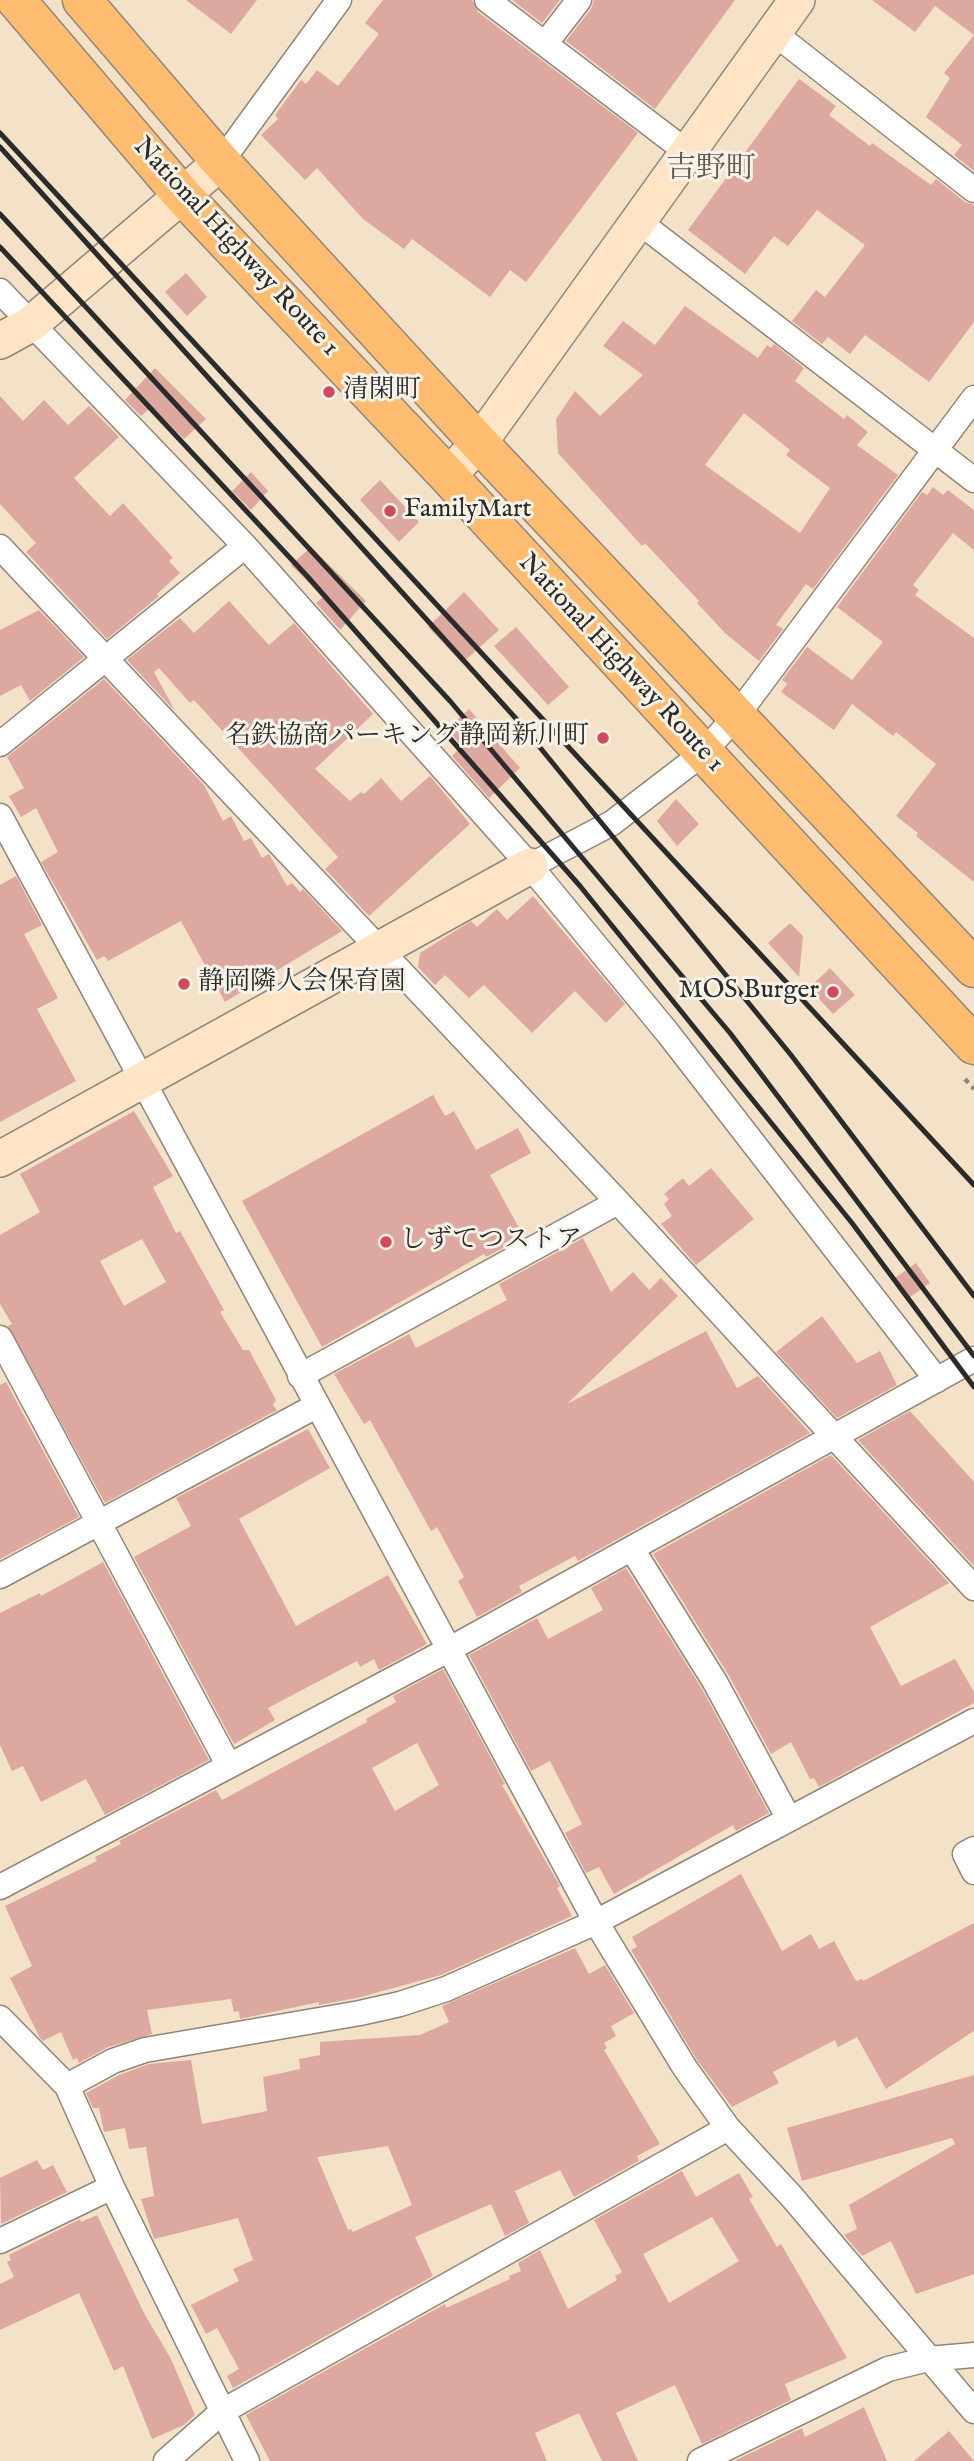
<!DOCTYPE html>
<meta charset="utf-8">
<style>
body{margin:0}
canvas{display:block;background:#f4e2c8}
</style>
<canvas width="974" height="2461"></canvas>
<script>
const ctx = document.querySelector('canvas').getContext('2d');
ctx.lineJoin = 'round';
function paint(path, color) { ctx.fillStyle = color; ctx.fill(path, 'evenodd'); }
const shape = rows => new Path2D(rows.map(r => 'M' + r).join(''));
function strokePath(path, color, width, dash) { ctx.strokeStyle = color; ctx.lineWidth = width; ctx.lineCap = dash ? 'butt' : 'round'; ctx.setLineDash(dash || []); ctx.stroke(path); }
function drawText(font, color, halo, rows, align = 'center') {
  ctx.font = font + ' "IM FELL English","Noto Serif JP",serif'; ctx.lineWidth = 6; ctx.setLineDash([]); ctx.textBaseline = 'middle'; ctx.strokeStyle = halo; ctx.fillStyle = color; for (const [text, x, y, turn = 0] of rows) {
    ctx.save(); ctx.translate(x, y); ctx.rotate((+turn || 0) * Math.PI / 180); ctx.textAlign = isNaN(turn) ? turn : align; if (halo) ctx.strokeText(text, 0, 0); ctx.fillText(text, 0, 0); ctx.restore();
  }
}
const building = shape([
 [186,0,257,0,231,34],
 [383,0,472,0,478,12,638,133,526,282,510,270,490,297,412,239,404,249,363,219,317,168,305,180,261,135,278,119,275,115,301,80,306,84,317,70,338,86,379,34,365,23],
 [512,0,560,0,542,23],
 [594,0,735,0,655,109,566,41,591,9],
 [872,0,974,0,974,171,954,155,962,145,926,117,950,78,944,73,974,35,935,6,915,32],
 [799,79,836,106,829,115,870,146,872,143,931,185,936,179,965,202,974,205,974,322,929,382,865,335,850,354,828,337,822,344,792,321,816,290,825,297,865,245,817,210,788,246,774,236,745,274,688,230],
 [186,273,207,297,187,316,165,292],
 [685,306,758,358,767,345,771,348,774,344,804,368,795,381,844,419,847,415,868,432,857,445,898,475,813,589,806,584,776,625,783,629,759,661,725,633,697,603,699,601,645,543,642,546,558,453,556,419,575,391,600,416,643,375,603,346,623,321,655,345],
 [744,413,790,450,786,455,830,488,800,533,705,465],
 [155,368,206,419,184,439,152,407,141,416,125,400],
 [0,396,23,421,44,400,68,425,89,406,119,437,74,478,110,516,123,503,173,558,169,561,180,573,157,594,159,596,107,639,26,552,36,543,0,504],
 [251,472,268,491,251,510,232,491],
 [380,480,419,522,399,542,360,500],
 [933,487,943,495,948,490,974,510,974,550,953,533,913,585,919,590,915,595,974,638,974,882,916,836,918,833,896,816,936,764,896,732,893,736,852,704,834,730,781,692,787,684,782,680,807,647,852,680,883,642,837,607,922,492,927,495],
 [311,547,366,601,340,630,316,603,323,597,291,565],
 [464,592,499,630,462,663,428,627],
 [229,601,269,645,294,623,373,714,315,769,350,801,361,792,364,794,381,778,401,801,430,776,470,824,369,916,325,869,338,857,194,700,190,703,159,668,154,672,175,711,127,660,180,618,194,633],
 [39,610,84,657,30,701,21,685,0,696,0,630],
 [516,627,569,687,548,705,494,646],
 [104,679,204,785,223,821,231,816,244,841,251,838,262,858,269,854,287,886,292,883,300,892,303,889,342,931,225,1002,181,921,108,961,104,956,97,960,41,862,58,852,36,808,21,817,9,796,24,788,7,757],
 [469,709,520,768,489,798,452,756,462,746,447,729],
 [676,799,699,824,677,846,657,821],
 [16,876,42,925,24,934,58,998,37,1009,76,1081,0,1122,0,885],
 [533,896,625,1004,606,1023,575,991,532,1033,484,985,469,998,445,975,435,985,418,967,420,953,471,921,477,927,497,909,507,920],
 [790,923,803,936,799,977,768,943],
 [830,968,855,995,833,1014,809,988],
 [433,1095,445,1116,454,1111,476,1150,518,1128,531,1153,490,1175,524,1237,486,1257,484,1254,322,1347,242,1201],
 [134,1111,173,1176,153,1187,176,1233,180,1231,224,1310,220,1312,243,1350,249,1350,276,1400,273,1405,277,1410,105,1503,8,1326,12,1324,0,1304,0,1235,40,1212,20,1174],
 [142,1239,166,1282,124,1306,100,1261],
 [711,1168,754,1219,696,1265,661,1224,672,1216,664,1204,669,1199,664,1194,683,1178,689,1186],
 [583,1238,611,1292,633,1272,649,1290,661,1278,678,1296,567,1404,706,1331,737,1388,758,1376,810,1433,578,1561,575,1556,519,1586,522,1592,477,1617,458,1581,464,1577,437,1527,431,1531,370,1420,364,1424,334,1374,409,1334,416,1348,507,1300,499,1284],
 [916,1263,930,1283,906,1300,892,1280],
 [822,1316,857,1363,880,1351,897,1385,837,1418,776,1352],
 [6,1382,79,1517,0,1559,0,1385],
 [910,1411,974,1482,974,1566,858,1440],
 [308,1429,330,1468,239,1519,296,1626,388,1575,427,1644,379,1670,374,1659,360,1667,357,1661,268,1708,275,1720,234,1744,134,1557,191,1526,176,1498],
 [831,1455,949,1583,870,1627,901,1686,955,1659,974,1692,974,1703,819,1787,814,1778,810,1779,791,1742,771,1754,728,1674,653,1554],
 [103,1562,209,1760,105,1815,86,1779,41,1802,23,1766,12,1771,0,1745,0,1613,40,1593,41,1596],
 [626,1568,702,1689,769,1813,736,1831,733,1825,614,1894,599,1867,586,1873,565,1833,582,1824,550,1761,531,1771,469,1655,537,1618,548,1639,603,1610,591,1588],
 [443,1669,505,1784,502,1785,560,1886,557,1888,572,1916,441,1975,357,1998,319,2005,319,2002,240,2019,239,2011,234,2012,231,1999,147,2010,152,2034,108,2047,79,2063,77,2058,73,2060,61,2032,43,2041,40,2038,10,1978,32,1966,5,1906,97,1861,95,1857,121,1844,119,1841,216,1790,222,1800,367,1722,366,1719,396,1702,393,1696],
 [417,1743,439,1785,395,1811,372,1768],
 [741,1874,782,1951,811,1934,819,1949,834,1941,856,1981,862,1979,863,1981,974,1923,974,2031,886,2089,857,2037,838,2047,835,2040,773,2072,779,2083,732,2107,697,2060,631,1950,637,1947,632,1937],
 [575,1948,589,1974,605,1965,634,2013,611,2026,616,2036,604,2043,607,2048,604,2050,660,2144,637,2156,639,2161,574,2197,560,2170,515,2191,529,2223,505,2236,491,2204,415,2237,433,2276,233,2388,227,2376,239,2369,217,2328,206,2334,191,2305,239,2281,233,2269,253,2260,238,2218,154,2239,141,2199,154,2196,146,2147,129,2149,125,2128,104,2132,99,2108,93,2108,86,2093,119,2075,149,2064,191,2060,202,2124,267,2111,263,2077,300,2069,299,2059,320,2055,320,2042,420,2035,449,2022,442,2006],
 [388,2146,412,2205,353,2232,351,2229,348,2230,317,2157],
 [974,2075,974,2274,916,2294,891,2241,862,2256,844,2235,857,2229,849,2205,955,2144,952,2138,802,2181,787,2128],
 [37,2160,43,2170,53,2165,67,2192,1,2224,0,2178],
 [682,2171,696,2197,739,2173,753,2197,749,2199,777,2247,781,2244,847,2358,785,2384,791,2400,702,2444,675,2385,616,2413,638,2461,602,2461,579,2413,535,2433,547,2461,270,2461,246,2415,445,2304,446,2308,510,2279,509,2276,521,2271,518,2263,540,2250,568,2309,617,2280,615,2276,622,2272,594,2220],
 [712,2217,739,2261,669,2303,643,2254],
 [97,2215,144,2313,171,2359,195,2415,184,2425,152,2439,123,2366,114,2371,79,2293,0,2330,0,2284,14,2277,7,2262,11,2260,9,2255,80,2219,81,2222],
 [864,2407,887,2461,734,2461,802,2428,805,2437],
 [949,2431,974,2461,914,2461]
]);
const path = shape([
 [965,1079,974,1089]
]);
const street = shape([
 [487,0,687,152],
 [774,33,974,190],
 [545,44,579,0],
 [221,162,339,0],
 [638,221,974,480],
 [0,291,245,546,530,866,667,1032,937,1380],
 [0,547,618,1202,974,1588],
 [0,744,245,546],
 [0,816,596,1922,685,2068,728,2128,792,2197,974,2411],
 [530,866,612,823,702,754,738,714,974,398],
 [0,1338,229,1766],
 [300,1376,618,1202],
 [632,1549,715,1682,789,1819],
 [0,1576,316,1406],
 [974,1849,965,1854,974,1872],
 [0,1887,448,1650,974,1359],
 [0,2018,67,2086,112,2187,247,2461],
 [67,2086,113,2061,145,2050,360,2013,400,2004,446,1989,596,1922,974,1721],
 [0,2241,112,2187],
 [166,2461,223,2411,728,2128],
 [700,2461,888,2369,928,2359,974,2355]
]);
const secondary = shape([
 [0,341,31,324,221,162],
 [448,476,479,443,797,0],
 [0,1159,530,866]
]);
const highway = shape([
 [16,0,182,195,448,476,974,1045],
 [82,0,221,162,479,443,974,968]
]);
const rail = shape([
 [0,133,974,1185],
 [0,147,520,723,791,1055,974,1296],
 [0,214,450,701,730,1033,974,1356],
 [0,247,307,576,580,886,852,1223,974,1387]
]);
const markers = [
 [329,392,7,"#d1495b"],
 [390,511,7,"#d1495b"],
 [603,738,7,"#d1495b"],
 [184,984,7,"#d1495b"],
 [833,992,7,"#d1495b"],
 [386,1242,7,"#d1495b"]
];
const streetNames = [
 ["National Highway Route 1",235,248,47],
 ["National Highway Route 1",620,664,47]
];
const poiNames = [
 ["清閑町",343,392],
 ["FamilyMart",404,511],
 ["名鉄協商パーキング静岡新川町",589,738,"right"],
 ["静岡隣人会保育園",198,984],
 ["MOS Burger",819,992,"right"],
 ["しずてつストア",400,1242]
];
const quarterNames = [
 ["吉野町",711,171]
];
paint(building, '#dda8a0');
strokePath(street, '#90867a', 27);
strokePath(secondary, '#90867a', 38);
strokePath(highway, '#90867a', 41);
strokePath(path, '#90867a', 4.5, [5, 5]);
strokePath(street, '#fff', 24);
strokePath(secondary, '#ffe4c6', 35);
strokePath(highway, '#febc70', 38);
strokePath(rail, '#2b2b2b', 5);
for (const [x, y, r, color] of markers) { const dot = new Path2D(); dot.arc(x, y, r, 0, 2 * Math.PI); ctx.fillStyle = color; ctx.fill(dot); strokePath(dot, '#f7f3e8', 2.5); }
drawText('26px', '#2b2b2b', '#f7f3e8', streetNames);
drawText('26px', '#2b2b2b', '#f7f3e8', poiNames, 'left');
drawText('30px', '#695754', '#f7f3e8', quarterNames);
</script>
